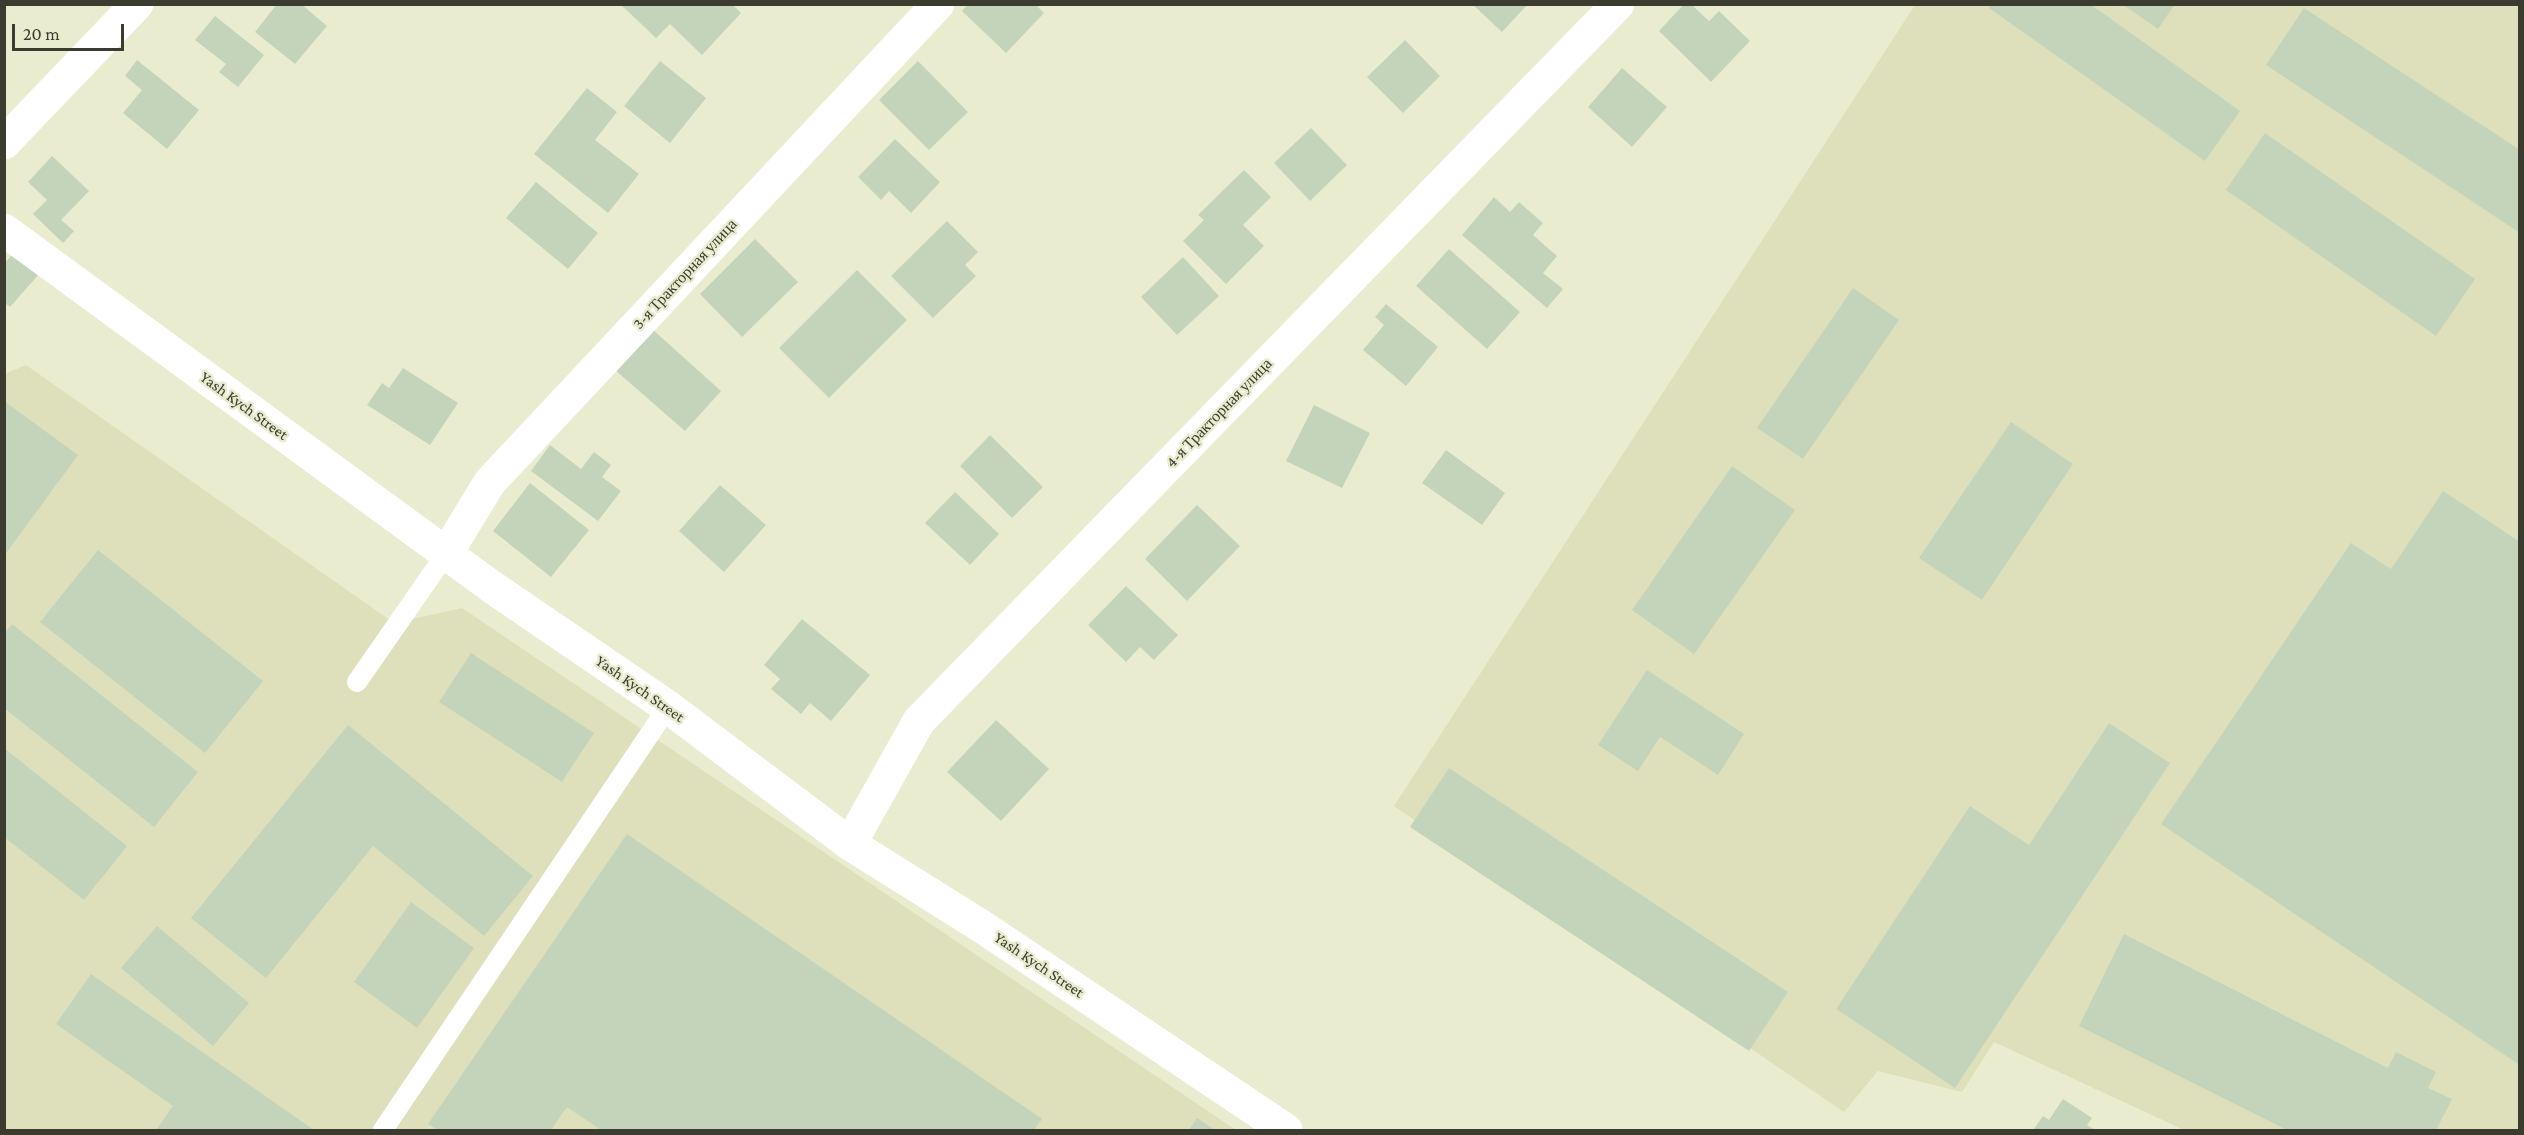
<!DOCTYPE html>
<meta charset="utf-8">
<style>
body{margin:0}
#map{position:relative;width:2524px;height:1135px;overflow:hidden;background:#eaeccf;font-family:"Crimson Pro",serif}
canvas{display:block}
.frame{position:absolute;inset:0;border:6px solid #3b3b30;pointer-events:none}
.scale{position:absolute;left:12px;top:24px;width:112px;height:27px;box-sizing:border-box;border:3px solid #3b3b30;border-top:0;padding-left:8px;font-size:18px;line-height:21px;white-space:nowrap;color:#3b3b30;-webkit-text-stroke:4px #eaeccf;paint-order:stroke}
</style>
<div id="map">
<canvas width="2524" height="1135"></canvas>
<div class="frame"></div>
<div class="scale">20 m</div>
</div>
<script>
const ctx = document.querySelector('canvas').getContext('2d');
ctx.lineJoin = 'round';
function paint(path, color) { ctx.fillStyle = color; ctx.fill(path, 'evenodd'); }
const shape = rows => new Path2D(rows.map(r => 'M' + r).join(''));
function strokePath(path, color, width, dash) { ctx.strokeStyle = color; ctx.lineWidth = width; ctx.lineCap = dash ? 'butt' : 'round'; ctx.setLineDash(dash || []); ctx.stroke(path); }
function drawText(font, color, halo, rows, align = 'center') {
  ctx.font = font + ' "Crimson Pro",serif'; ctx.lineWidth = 5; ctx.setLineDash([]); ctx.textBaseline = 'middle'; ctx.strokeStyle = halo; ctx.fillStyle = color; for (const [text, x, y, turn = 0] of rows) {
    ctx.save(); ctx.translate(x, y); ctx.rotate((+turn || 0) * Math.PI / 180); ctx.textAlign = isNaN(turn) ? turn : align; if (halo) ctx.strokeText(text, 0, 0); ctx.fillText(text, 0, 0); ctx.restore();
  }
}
const built = shape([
 [1915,5,2519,5,2519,1130,2184,1130,1994,1042,1962,1092,1878,1071,1844,1112,1394,806],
 [26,365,394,623,462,608,1236,1130,5,1130,4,374]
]);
const building = shape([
 [277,4,301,4,327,26,295,64,255,32],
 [620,4,732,4,741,13,702,55,670,24,656,38],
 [968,4,1035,4,1044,13,1006,53,962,11],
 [1472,4,1528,4,1502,32],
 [1684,4,1691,4,1709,21,1719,11,1750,41,1711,82,1659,31],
 [1991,4,2090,4,2240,111,2205,161,1989,8],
 [2122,4,2175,4,2158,29],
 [2304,8,2520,150,2520,233,2266,65],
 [215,16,264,55,238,87,219,72,226,64,195,40],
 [1405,40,1440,76,1403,113,1367,77],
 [137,60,199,110,167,149,123,113,142,90,125,76],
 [660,61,706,98,670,143,624,106],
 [918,61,968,112,929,150,879,100],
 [1622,68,1667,107,1632,147,1588,107],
 [587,88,617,112,595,140,639,174,608,213,534,154],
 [1311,128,1347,165,1310,201,1274,163],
 [2265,133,2475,279,2436,336,2226,190],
 [895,139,940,182,911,213,889,191,881,200,858,177],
 [52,156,89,191,61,220,74,231,63,243,33,214,47,200,28,182],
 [1244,170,1271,197,1243,225,1264,246,1226,284,1183,241,1204,220,1198,215],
 [536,182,598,233,568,269,506,218],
 [1494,197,1510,212,1519,202,1543,223,1533,235,1557,256,1543,273,1563,289,1547,308,1462,235],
 [947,221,978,252,965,265,976,276,933,318,891,276],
 [755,239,798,282,742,337,700,294],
 [1449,249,1520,312,1487,349,1416,286],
 [14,252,39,274,10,307,5,303,5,263],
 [1183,257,1219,296,1177,335,1141,297],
 [857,270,907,320,829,398,779,348],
 [1853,288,1899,320,1803,459,1757,428],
 [1386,304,1438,347,1406,386,1363,350,1384,325,1375,317],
 [651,328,721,391,685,431,614,369],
 [403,368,458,403,430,445,367,405,382,383,389,388],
 [4,401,78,455,4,556],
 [1314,405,1370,433,1342,488,1286,461],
 [2011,422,2073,464,1982,600,1919,558],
 [990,435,1043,487,1012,518,960,466],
 [550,445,581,469,594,452,611,465,602,477,621,491,598,521,531,471],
 [1446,450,1505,493,1482,525,1422,483],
 [1732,466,1795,510,1694,654,1632,610],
 [530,483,589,530,551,577,493,531],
 [720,485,766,525,724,572,679,531],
 [2443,491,2520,542,2518,1064,2161,824,2351,543,2391,569],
 [955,492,999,534,970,565,925,523],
 [1197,505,1240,546,1187,601,1145,559],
 [98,550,263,681,205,753,40,622],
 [1126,586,1178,635,1154,660,1140,647,1126,662,1088,625],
 [802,619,870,675,831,721,810,703,801,714,771,689,780,679,764,665],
 [12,624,198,772,154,827,4,708,4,634],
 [471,653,594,733,562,782,439,702],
 [1647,670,1744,734,1718,775,1660,737,1638,771,1598,745],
 [996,720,1049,769,1001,821,947,772],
 [2109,723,2170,763,1955,1088,1836,1009,1970,806,2029,845],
 [348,725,533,876,484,936,373,846,266,978,191,918],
 [4,748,127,846,84,900,4,837],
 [1449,768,1788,992,1749,1051,1410,827],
 [627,834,1042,1119,1034,1130,601,1130,567,1107,551,1130,438,1130,428,1124],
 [411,902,474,948,417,1028,354,982],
 [157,926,249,1003,213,1046,121,968],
 [2124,934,2388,1068,2396,1052,2436,1072,2428,1088,2452,1099,2436,1130,2287,1130,2079,1026],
 [91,974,314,1130,156,1130,173,1106,56,1024],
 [2063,1099,2092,1118,2087,1125,2095,1130,2033,1130,2043,1116,2049,1120],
 [1197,1118,1215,1130,1189,1130]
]);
const service = shape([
 [357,682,446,554],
 [383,1130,668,707]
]);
const minor = shape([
 [4,143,137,4],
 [4,230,492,587,668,707,850,844,981,926,1286,1130],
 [446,554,490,482,938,4],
 [850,844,919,721,1618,4]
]);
const streetNames = [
 ["3-я Тракторная улица",685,274,-47],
 ["Yash Kych Street",244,406,36],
 ["4-я Тракторная улица",1219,413,-46],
 ["Yash Kych Street",640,689,35],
 ["Yash Kych Street",1039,965,34]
];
paint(built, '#dee0bb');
paint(building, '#c4d4bb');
strokePath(service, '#fff', 20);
strokePath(minor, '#fff', 33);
drawText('16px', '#3b3b30', '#eaeccf', streetNames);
</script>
